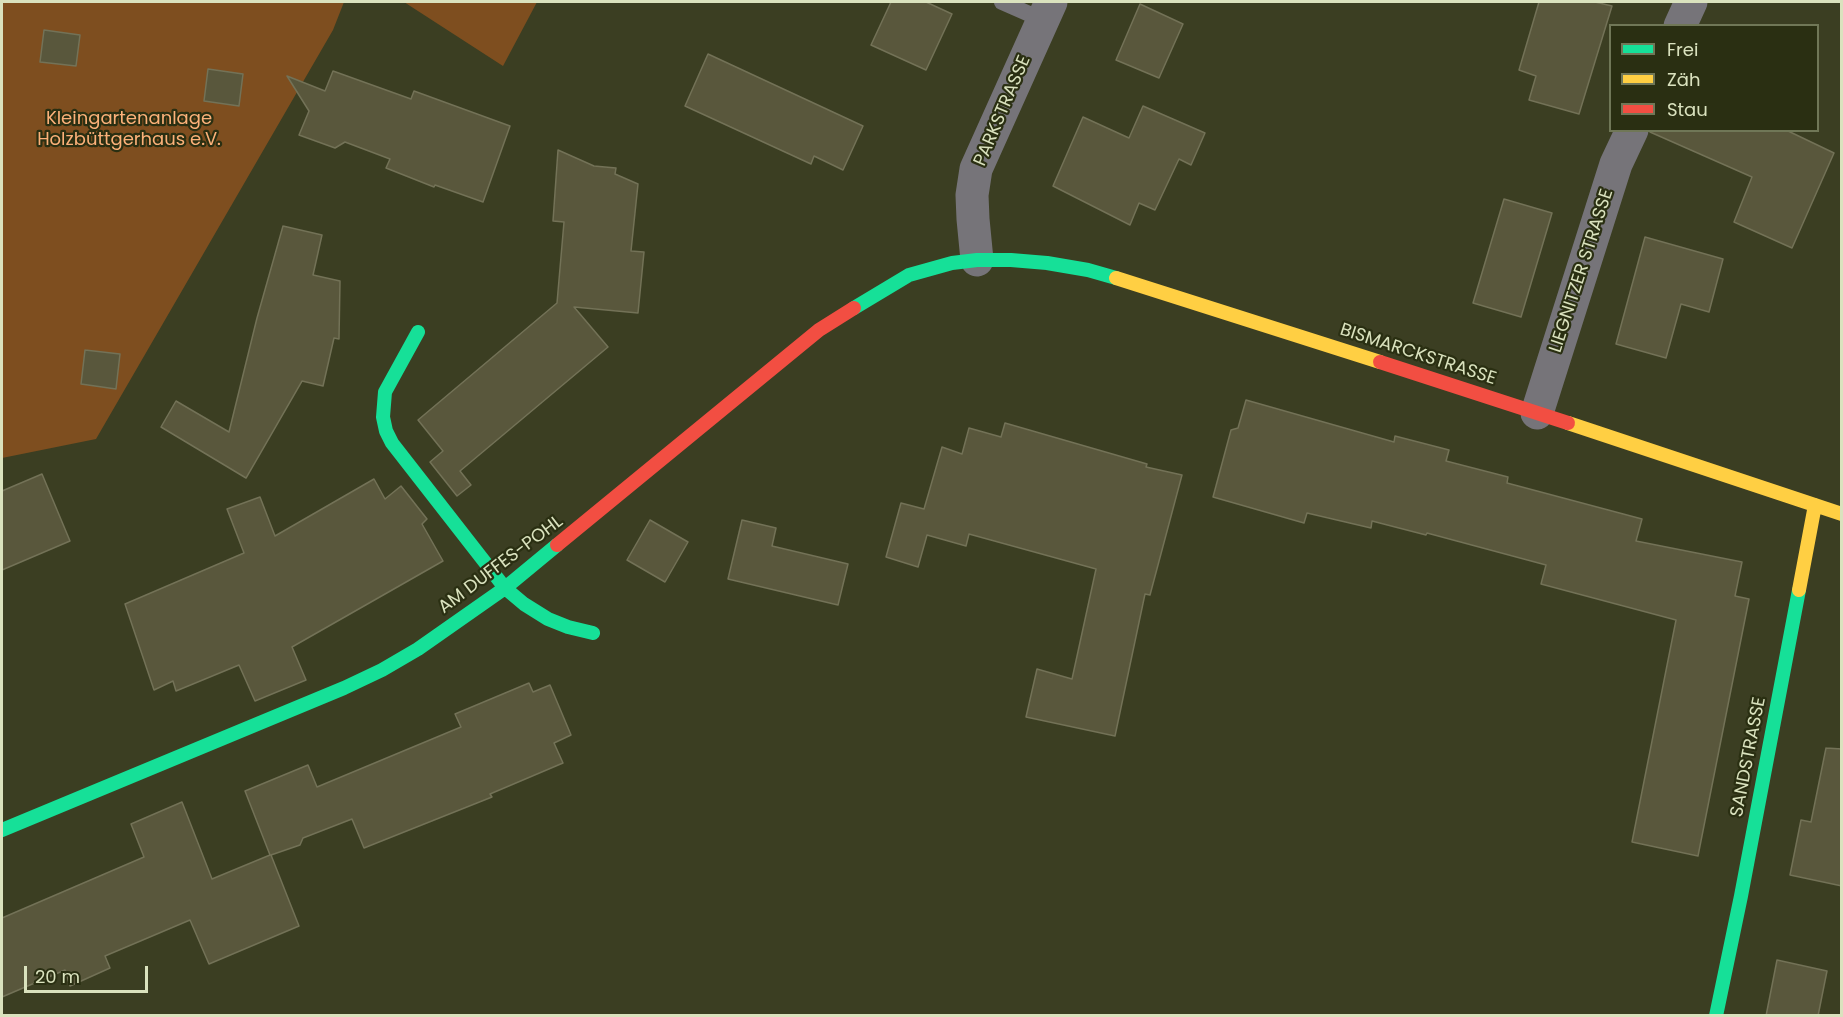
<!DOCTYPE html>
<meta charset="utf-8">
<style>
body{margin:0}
#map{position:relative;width:1843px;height:1017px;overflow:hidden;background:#3b3e22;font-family:Poppins,sans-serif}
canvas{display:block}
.frame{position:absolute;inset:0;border:3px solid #dae2be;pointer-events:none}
.legend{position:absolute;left:1609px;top:24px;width:210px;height:108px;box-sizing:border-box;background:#2a2f12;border:2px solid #707757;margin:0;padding:8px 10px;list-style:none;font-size:18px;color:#dae2be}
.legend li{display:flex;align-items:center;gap:12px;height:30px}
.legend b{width:30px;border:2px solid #707757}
.scale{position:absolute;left:24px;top:966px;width:124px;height:27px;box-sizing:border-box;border:3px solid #dae2be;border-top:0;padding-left:8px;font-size:18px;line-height:21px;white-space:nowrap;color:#dae2be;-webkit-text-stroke:4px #2a2f12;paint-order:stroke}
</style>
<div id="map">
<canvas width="1843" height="1017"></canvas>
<div class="frame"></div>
<ul class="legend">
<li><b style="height:8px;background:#16e098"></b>Frei</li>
<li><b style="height:8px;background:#ffcf43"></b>Zäh</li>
<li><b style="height:8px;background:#f24e42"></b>Stau</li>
</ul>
<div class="scale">20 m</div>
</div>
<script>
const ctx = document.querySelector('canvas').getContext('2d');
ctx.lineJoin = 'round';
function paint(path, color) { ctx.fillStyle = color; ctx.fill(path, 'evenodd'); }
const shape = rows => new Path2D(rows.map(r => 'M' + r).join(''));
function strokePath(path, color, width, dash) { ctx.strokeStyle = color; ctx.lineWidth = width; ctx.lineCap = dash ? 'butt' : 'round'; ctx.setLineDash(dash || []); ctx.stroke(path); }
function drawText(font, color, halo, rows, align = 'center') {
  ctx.font = font + ' Poppins,sans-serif'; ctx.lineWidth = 4.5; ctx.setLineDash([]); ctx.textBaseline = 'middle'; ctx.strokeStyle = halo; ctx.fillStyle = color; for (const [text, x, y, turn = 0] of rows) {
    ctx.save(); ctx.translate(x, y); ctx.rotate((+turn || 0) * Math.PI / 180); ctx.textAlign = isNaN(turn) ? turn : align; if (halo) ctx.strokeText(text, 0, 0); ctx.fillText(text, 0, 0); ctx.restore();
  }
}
const green = shape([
 [2,2,344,2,333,30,96,439,2,458],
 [404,2,537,2,503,66]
]);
const building = shape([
 [891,2,926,2,952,14,926,70,871,45,891,2],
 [1539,2,1595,2,1612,6,1579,114,1529,100,1536,76,1519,70,1539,2],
 [1140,4,1183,24,1159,78,1116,60,1140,4],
 [44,30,80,35,76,66,40,62,44,30],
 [708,54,863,126,843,170,814,156,811,164,685,106,708,54],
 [208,69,243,74,239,106,204,101,208,69],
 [333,71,411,99,414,91,510,126,483,202,435,185,434,187,386,168,390,159,345,142,335,148,299,135,309,111,287,76,325,91,333,71],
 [1143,106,1205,133,1191,165,1179,159,1155,210,1139,203,1130,225,1053,186,1083,117,1129,138,1143,106],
 [1650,130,1786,130,1834,153,1792,248,1734,222,1752,177,1650,132,1650,130],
 [558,150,594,166,616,168,615,174,638,184,631,251,644,252,638,313,574,307,608,347,460,471,471,485,457,496,430,462,443,451,418,420,557,303,564,222,553,221,558,150],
 [1504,199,1552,213,1521,317,1473,303,1504,199],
 [283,226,322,235,313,275,340,281,339,339,334,338,323,386,302,381,246,478,161,427,176,401,229,432,257,318,283,226],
 [1645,237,1723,259,1709,312,1681,304,1666,358,1616,344,1645,237],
 [85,350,120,354,116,389,81,384,85,350],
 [1246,400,1394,442,1395,436,1449,450,1446,461,1508,477,1507,483,1642,519,1636,541,1742,562,1735,596,1749,599,1698,856,1632,842,1676,620,1541,584,1546,565,1427,533,1426,535,1372,521,1371,528,1307,513,1304,523,1213,497,1231,430,1238,428,1246,400],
 [1005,423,1147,464,1146,467,1182,475,1150,595,1145,594,1115,736,1026,717,1037,669,1072,679,1096,569,969,534,966,546,927,535,918,567,886,557,901,503,924,509,942,447,962,454,969,428,1001,437,1005,423],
 [42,474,70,541,2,570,2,491,42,474],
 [374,479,385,499,401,486,427,519,422,524,443,561,292,647,306,680,255,701,239,665,176,691,173,681,154,690,125,604,244,553,227,509,260,497,275,536,374,479],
 [650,520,688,542,665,582,627,560,650,520],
 [742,520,776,528,772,546,848,564,838,605,728,579,742,520],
 [529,683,533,692,550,685,571,735,554,743,563,763,490,794,492,797,364,848,352,819,303,838,300,845,271,855,299,926,209,964,190,920,105,956,110,968,70,986,65,970,2,997,2,918,144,857,131,824,182,802,212,879,270,855,245,791,308,765,317,787,461,727,455,714,529,683],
 [1826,748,1842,749,1842,886,1790,875,1801,820,1811,822,1826,748],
 [1777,960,1827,971,1818,1016,1766,1016,1777,960]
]);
const lane = shape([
 [1002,2,1043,20]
]);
const street = shape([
 [1680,26,1691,2],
 [977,260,973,219,972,195,976,169,1051,2],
 [1537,413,1616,164,1632,130]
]);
const fast = shape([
 [854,308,909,275,952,263,977,260,1011,260,1047,263,1088,270,1116,278],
 [418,332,385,392,383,417,386,431,392,443,505,588,524,604,548,619,568,627,593,633],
 [2,830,344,688,382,670,418,649,505,588,557,545],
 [1716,1016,1741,896,1799,590]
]);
const slow = shape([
 [1116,278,1380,362],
 [1568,423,1842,514],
 [1799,590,1815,505]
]);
const jam = shape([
 [1380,362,1568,423],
 [557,545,819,330,854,308]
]);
const streetNames = [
 ["PARKSTRASSE",1003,111,-67],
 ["LIEGNITZER STRASSE",1582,271,-72],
 ["BISMARCKSTRASSE",1418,355,18],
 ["AM DUFFES-POHL",501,565,-37],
 ["SANDSTRASSE",1749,757,-79]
];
const parkNames = [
 ["Kleingartenanlage",129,119],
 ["Holzbüttgerhaus e.V.",129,140]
];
paint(green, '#7e4e1f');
paint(building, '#59573c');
strokePath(building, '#737257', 1.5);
strokePath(lane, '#767479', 16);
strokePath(street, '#767479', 33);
strokePath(fast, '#16e098', 14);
strokePath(slow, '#ffcf43', 14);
strokePath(jam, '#f24e42', 14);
drawText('18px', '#dae2be', '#2a2f12', streetNames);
drawText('18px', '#fcb179', '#2a2f12', parkNames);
</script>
